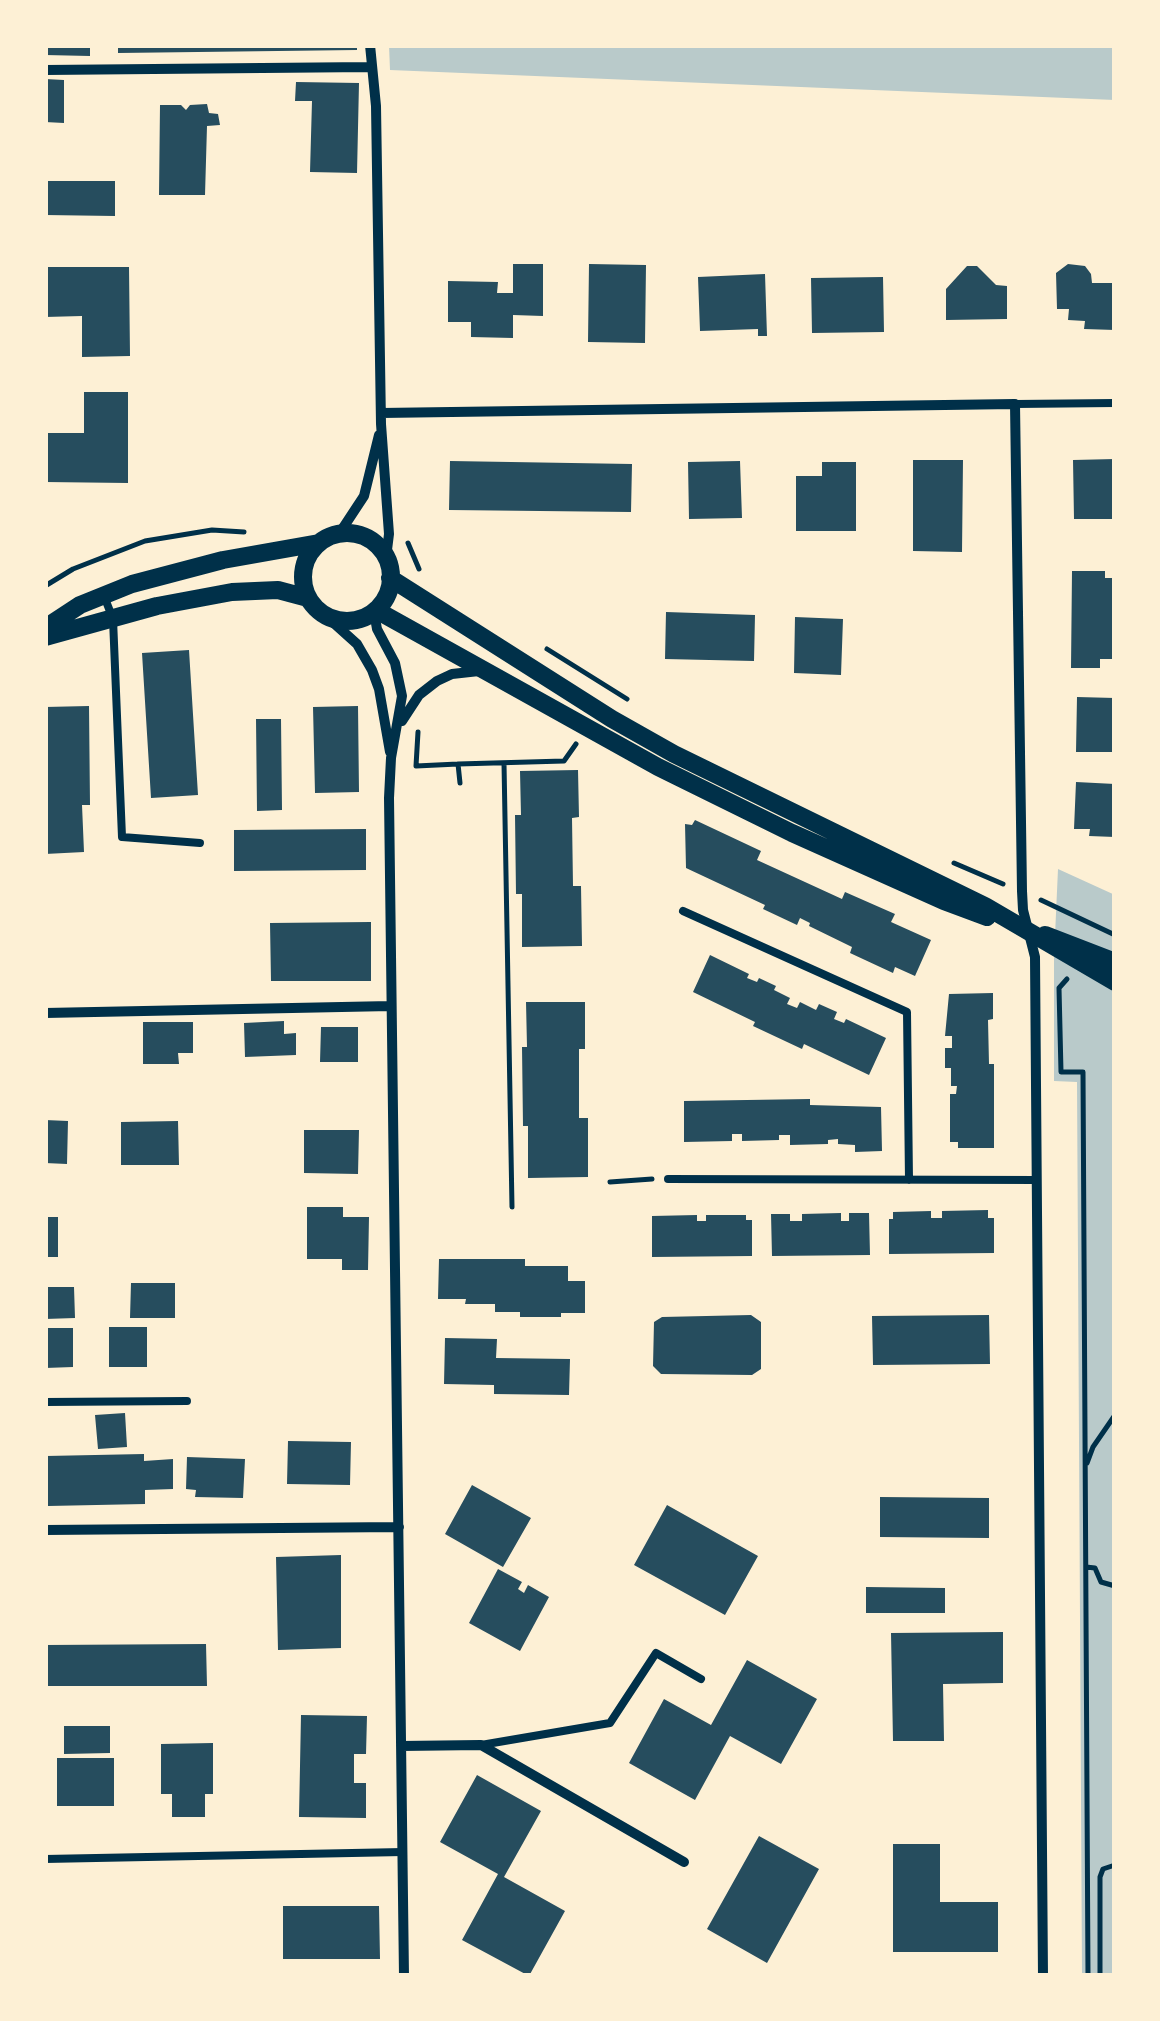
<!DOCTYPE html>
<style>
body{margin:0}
#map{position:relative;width:1160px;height:2021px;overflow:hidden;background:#fdf0d5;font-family:"Public Sans",sans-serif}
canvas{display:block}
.frame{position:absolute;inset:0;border:48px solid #fdf0d5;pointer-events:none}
</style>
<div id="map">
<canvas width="1160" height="2021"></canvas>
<div class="frame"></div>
</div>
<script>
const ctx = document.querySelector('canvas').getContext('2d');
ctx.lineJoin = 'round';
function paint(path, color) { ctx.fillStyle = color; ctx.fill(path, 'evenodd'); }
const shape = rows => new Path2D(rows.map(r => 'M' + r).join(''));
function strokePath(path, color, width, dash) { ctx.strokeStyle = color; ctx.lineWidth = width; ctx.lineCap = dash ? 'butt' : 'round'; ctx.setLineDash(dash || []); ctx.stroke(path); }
const green = shape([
 [389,45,1115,45,1115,100,390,70],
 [1058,869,1115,895,1115,1976,1082,1976,1077,1082,1054,1081,1054,958]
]);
const building = shape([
 [45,45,90,45,90,56,45,55],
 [118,45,357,45,357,50,118,53],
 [45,79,64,80,64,123,45,122],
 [296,82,359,83,357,173,310,172,312,101,295,101],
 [207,104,209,113,218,114,220,125,207,126,205,195,159,195,160,105,181,105,186,110,190,105],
 [45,181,115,181,115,216,45,215],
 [513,264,543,264,543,316,513,315,513,338,471,337,471,322,448,322,448,281,498,282,497,293,513,293],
 [589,264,646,265,645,343,588,342],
 [1068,264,1085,266,1091,274,1092,283,1115,283,1115,330,1084,329,1085,321,1068,320,1069,309,1057,309,1056,273],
 [967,266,977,266,996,285,1007,286,1007,319,946,320,946,289],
 [45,267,129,267,130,356,82,357,82,316,45,317],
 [765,274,767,336,758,336,758,329,700,331,698,277],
 [883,277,884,332,812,333,811,278],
 [84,392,128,392,128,483,45,482,45,433,84,433],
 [1115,459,1115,519,1074,519,1073,460],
 [913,460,963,460,962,552,913,551],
 [450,461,632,464,631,512,449,510],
 [740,461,742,518,689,519,688,462],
 [822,462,856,462,856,531,796,531,796,476,822,476],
 [1072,571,1105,571,1105,578,1115,578,1115,659,1100,659,1100,668,1071,668],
 [666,612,755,615,754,661,665,659],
 [795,617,843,619,841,675,794,673],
 [189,650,198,795,151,798,142,653],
 [1077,697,1115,698,1115,752,1076,752],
 [89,706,90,805,82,805,84,852,45,854,45,707],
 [358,706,359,792,315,793,313,707],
 [256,719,281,719,282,810,257,811],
 [578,770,579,817,572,818,573,886,581,886,582,946,522,947,522,894,516,894,515,815,521,815,520,771],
 [1076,782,1115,784,1115,837,1089,836,1090,829,1074,829],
 [695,820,761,851,757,860,842,899,845,892,895,914,891,922,931,940,915,976,895,967,893,973,850,953,852,947,809,926,810,923,800,918,797,925,763,909,765,905,686,868,685,824,692,825],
 [366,829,366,870,234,871,234,830],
 [371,922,371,981,271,981,270,923],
 [710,955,749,974,747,978,757,982,759,978,776,986,774,990,790,998,787,1004,797,1008,800,1002,816,1010,819,1004,837,1012,834,1019,844,1023,846,1019,886,1038,869,1075,804,1044,802,1049,753,1026,755,1022,693,992],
 [993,993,993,1019,988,1020,989,1064,994,1064,994,1148,958,1148,958,1142,950,1142,950,1094,956,1094,957,1086,951,1086,951,1068,945,1068,945,1048,952,1048,952,1036,945,1036,949,994],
 [526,1002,585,1002,585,1049,579,1049,579,1118,588,1118,588,1177,528,1178,528,1126,523,1126,522,1047,527,1047],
 [284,1021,284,1034,296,1033,296,1055,245,1057,244,1023],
 [143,1022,193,1022,193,1053,178,1053,179,1064,143,1064],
 [321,1027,358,1027,358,1062,320,1062],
 [810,1099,810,1105,881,1107,882,1151,855,1152,855,1145,838,1144,838,1139,828,1140,828,1144,790,1145,790,1135,779,1135,779,1140,742,1141,742,1134,732,1134,732,1141,684,1142,684,1101],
 [45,1120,68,1121,67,1164,45,1163],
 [178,1121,179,1165,121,1165,121,1122],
 [304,1130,359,1130,358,1174,304,1173],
 [307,1207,343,1207,343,1217,369,1217,368,1270,342,1270,342,1259,307,1259],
 [988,1210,988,1218,994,1218,994,1253,889,1254,889,1219,893,1219,893,1212,931,1211,931,1218,942,1218,942,1211],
 [841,1213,841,1221,849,1221,849,1213,869,1213,870,1255,772,1256,771,1214,790,1214,790,1221,802,1221,802,1214],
 [697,1215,697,1221,706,1221,706,1215,746,1215,746,1220,752,1220,752,1256,652,1257,652,1216],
 [45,1217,58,1217,58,1257,45,1257],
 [439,1259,525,1259,525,1266,568,1266,568,1281,585,1281,585,1313,561,1313,561,1317,520,1317,520,1312,495,1312,495,1304,465,1304,466,1299,438,1299],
 [131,1283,175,1283,175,1318,130,1318],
 [45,1287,74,1287,75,1318,45,1319],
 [751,1315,761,1322,761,1369,752,1375,661,1374,653,1366,654,1322,662,1317],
 [989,1315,990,1364,873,1365,872,1316],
 [109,1327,147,1327,147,1367,109,1367],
 [45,1328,73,1328,73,1367,45,1368],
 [445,1338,497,1339,496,1358,570,1359,569,1395,494,1394,494,1385,444,1384],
 [125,1413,127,1447,98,1449,95,1415],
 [288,1441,351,1442,350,1485,287,1484],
 [144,1454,144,1461,173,1459,173,1489,145,1490,145,1504,48,1506,46,1456],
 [187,1457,245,1459,243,1498,195,1497,196,1490,186,1489],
 [472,1485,531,1518,503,1567,445,1534],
 [880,1497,989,1498,989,1538,880,1537],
 [667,1505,758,1556,725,1615,634,1565],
 [341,1555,341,1648,278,1650,276,1557],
 [498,1569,522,1582,518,1589,524,1593,528,1585,549,1597,520,1651,469,1623],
 [866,1587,945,1588,945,1613,866,1613],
 [1003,1632,1003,1683,943,1684,944,1741,893,1741,891,1633],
 [206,1644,207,1686,45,1686,45,1645],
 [747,1660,817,1699,781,1764,730,1736,695,1800,629,1763,664,1699,711,1725],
 [301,1715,367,1716,366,1754,354,1754,354,1783,366,1783,366,1818,299,1817],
 [64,1726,110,1726,110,1753,64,1754],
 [213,1743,213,1794,205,1794,205,1817,172,1817,172,1794,161,1794,161,1744],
 [57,1758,114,1758,114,1806,57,1806],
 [477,1775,541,1811,504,1877,565,1911,529,1976,462,1940,498,1874,440,1842],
 [759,1836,819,1869,767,1963,707,1929],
 [893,1844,940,1844,940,1902,998,1902,998,1952,893,1952],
 [283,1906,379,1906,380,1959,283,1959]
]);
const path = shape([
 [408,543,419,569],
 [45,586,73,569,145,541,212,530,244,532],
 [547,649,627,699],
 [418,732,416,766,458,764],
 [504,763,512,1207],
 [460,783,458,764,564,761,576,744],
 [954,863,1003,884],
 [1041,900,1115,935],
 [1067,979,1059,988,1061,1072,1083,1072,1088,1976],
 [610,1182,652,1179],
 [1087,1463,1093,1447,1115,1415],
 [1086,1567,1095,1568,1101,1582,1115,1586],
 [1100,1976,1100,1877,1103,1869,1115,1865]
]);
const service = shape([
 [1015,404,1115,403],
 [104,596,113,619,122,837,200,843],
 [683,911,907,1012,909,1180],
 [668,1179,1037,1180],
 [45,1402,187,1401],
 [481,1745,610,1723,656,1653,701,1679],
 [45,1859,403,1852]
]);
const minor = shape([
 [370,45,376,106,381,424,389,534,386,558],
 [45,70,370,67],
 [381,413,1015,404,1022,891,1023,910,1035,957,1043,1976],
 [339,534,364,496,379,435],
 [374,612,377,629,395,663,402,696,391,758,389,798,404,1976],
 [327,617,357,644,372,670,379,689,390,752],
 [402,721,419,695,437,681,452,674,479,671],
 [45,1013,391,1006],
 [45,1530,399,1527],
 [401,1746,481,1745,684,1862]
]);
const tertiary = shape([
 '303 577a44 44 0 1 1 88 0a44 44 0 1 1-88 0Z',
 [390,578,612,719,674,754,985,906,1115,982],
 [376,610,658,767,792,833,944,901,987,917],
 [45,628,80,605,132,584,223,560,319,543],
 [45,637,157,606,232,592,278,590,308,598],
 [1045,935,1115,962]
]);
paint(green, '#b9caca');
paint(building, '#264d5e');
strokePath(path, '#003049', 5);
strokePath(service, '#003049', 8);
strokePath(minor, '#003049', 10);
strokePath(tertiary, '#003049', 18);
</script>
